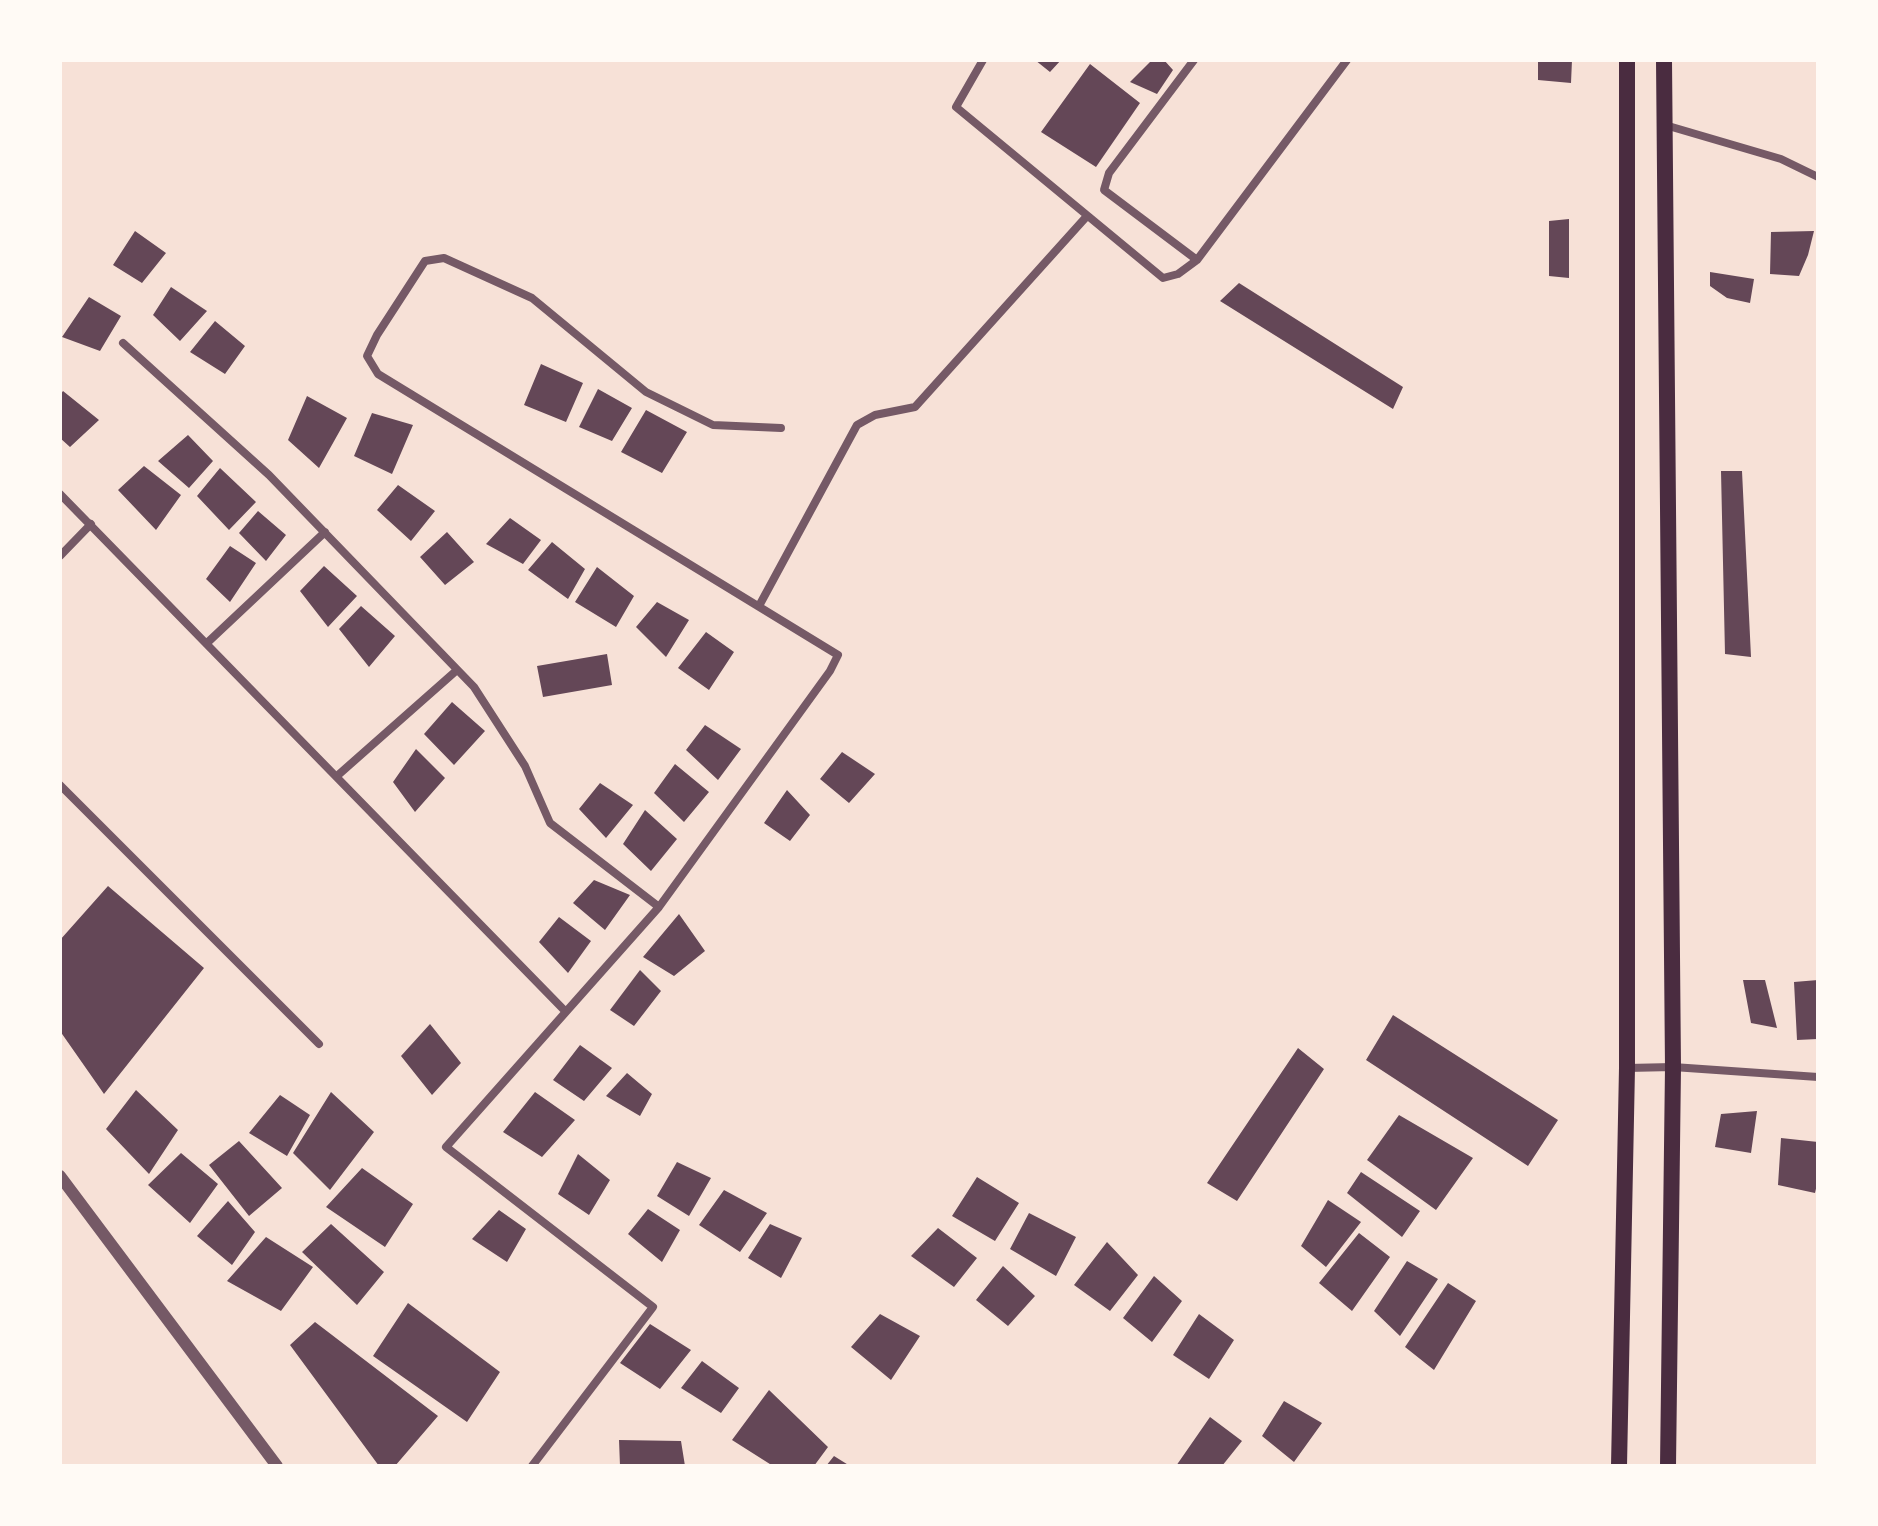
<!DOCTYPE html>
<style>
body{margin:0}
#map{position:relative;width:1878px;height:1526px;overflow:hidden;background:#f7e1d7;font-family:"Titillium Web",sans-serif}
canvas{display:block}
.frame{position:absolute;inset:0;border:62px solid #fffaf5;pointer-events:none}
</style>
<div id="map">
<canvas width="1878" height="1526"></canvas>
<div class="frame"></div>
</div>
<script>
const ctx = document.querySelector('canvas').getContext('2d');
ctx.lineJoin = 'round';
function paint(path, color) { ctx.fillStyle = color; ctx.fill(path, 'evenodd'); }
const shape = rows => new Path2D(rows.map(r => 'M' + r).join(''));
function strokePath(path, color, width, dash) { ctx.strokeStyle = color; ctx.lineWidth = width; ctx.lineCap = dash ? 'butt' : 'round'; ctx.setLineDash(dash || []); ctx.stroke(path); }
const building = shape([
 [1035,60,1061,60,1050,72],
 [1152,60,1164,60,1173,70,1157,94,1130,82],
 [1538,60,1572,60,1571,83,1538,80],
 [1090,64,1140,103,1096,167,1041,132],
 [1569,219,1569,278,1549,276,1549,221],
 [135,231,166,253,142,283,113,265],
 [1814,231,1808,255,1799,276,1770,274,1771,232],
 [1710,272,1754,279,1750,303,1727,298,1710,286],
 [1239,283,1403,387,1393,409,1220,301],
 [171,287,207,311,180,341,153,315],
 [89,297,121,316,100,351,62,337],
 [215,321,245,346,225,374,190,352],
 [541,364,583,383,566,422,524,405],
 [598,389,632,408,612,441,579,427],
 [63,391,99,420,70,447,60,438,60,395],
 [307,396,347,418,319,468,288,440],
 [646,410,687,432,662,473,621,452],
 [372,413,413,425,392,474,354,456],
 [188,435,213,461,189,488,158,461],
 [144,466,181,495,156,530,118,490],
 [220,468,256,502,229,530,197,496],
 [1721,471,1742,471,1751,657,1725,654],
 [398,485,435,511,411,541,377,510],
 [258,511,286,535,266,561,239,533],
 [510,518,541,540,523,564,486,544],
 [447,532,474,562,445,585,420,557],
 [552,542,585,569,568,599,528,570],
 [230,546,256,563,230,602,206,579],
 [324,566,357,596,328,627,300,591],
 [597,567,634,596,616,627,575,602],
 [657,602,689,620,666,657,636,627],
 [361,606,395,636,369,667,339,629],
 [706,632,734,652,709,690,678,668],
 [607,654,612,685,543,697,537,666],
 [452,702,485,731,454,765,424,734],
 [705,725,741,749,718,780,686,750],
 [416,749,445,778,415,812,393,782],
 [842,752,875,774,849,803,820,779],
 [675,764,709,792,684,822,654,793],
 [600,783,633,805,606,838,579,809],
 [787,790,810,815,790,841,764,823],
 [645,810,677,839,651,871,623,844],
 [594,880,630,895,605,930,573,903],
 [108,886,204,968,104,1094,60,1031,60,940],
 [679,914,705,951,674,976,643,957],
 [559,917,591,941,568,973,539,942],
 [640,970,661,991,634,1026,610,1010],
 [1743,980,1765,980,1777,1028,1751,1023],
 [1818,980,1818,1039,1797,1040,1794,982],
 [1393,1015,1558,1120,1528,1166,1366,1060],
 [430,1024,461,1063,432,1095,401,1056],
 [580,1045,612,1068,584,1101,553,1080],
 [1298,1048,1324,1069,1237,1201,1207,1183],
 [627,1073,652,1094,640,1116,606,1096],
 [136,1090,178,1130,149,1174,106,1129],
 [331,1092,374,1132,330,1190,293,1153],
 [535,1092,575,1120,542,1157,503,1132],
 [280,1095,310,1115,287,1156,249,1133],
 [1757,1111,1751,1153,1715,1147,1721,1114],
 [1399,1115,1473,1158,1436,1210,1367,1160],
 [1781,1138,1818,1142,1818,1180,1815,1193,1778,1185],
 [239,1141,282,1188,249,1216,209,1165],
 [181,1153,218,1184,190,1223,148,1185],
 [578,1154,610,1180,589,1215,558,1194],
 [677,1162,711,1178,689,1216,657,1196],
 [362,1168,413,1204,385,1247,326,1207],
 [1361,1172,1420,1211,1402,1237,1347,1193],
 [977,1177,1019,1203,995,1241,952,1216],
 [724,1190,767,1213,740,1252,699,1225],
 [1328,1200,1361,1222,1326,1267,1301,1246],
 [228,1201,255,1232,232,1265,197,1236],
 [648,1209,680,1230,662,1262,628,1234],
 [499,1210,526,1229,507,1262,472,1239],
 [1029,1213,1076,1237,1056,1276,1010,1249],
 [331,1224,384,1272,357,1305,302,1252],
 [770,1224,802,1238,781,1278,748,1258],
 [938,1228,977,1258,954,1287,911,1256],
 [1359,1233,1390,1257,1352,1311,1319,1283],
 [266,1237,313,1267,281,1311,227,1281],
 [1107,1242,1138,1275,1110,1311,1074,1285],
 [1407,1261,1438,1279,1400,1336,1374,1311],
 [1003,1266,1035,1296,1008,1326,976,1300],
 [1154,1276,1182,1301,1152,1342,1123,1318],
 [1448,1283,1476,1301,1434,1370,1405,1347],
 [408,1303,500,1372,467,1422,373,1356],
 [880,1314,920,1336,891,1380,851,1347],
 [1199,1314,1234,1340,1209,1379,1173,1355],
 [315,1322,438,1416,395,1466,379,1466,290,1345],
 [650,1324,691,1350,660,1389,620,1363],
 [702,1361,739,1388,721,1413,681,1388],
 [769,1390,828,1447,814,1466,773,1466,732,1440],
 [1284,1401,1322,1423,1294,1462,1262,1436],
 [1210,1417,1242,1441,1222,1466,1176,1466],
 [619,1440,681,1441,685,1466,620,1466],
 [834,1456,850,1466,826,1466]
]);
const minor = shape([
 [983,60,956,107,1163,278,1178,274,1197,260,1347,60],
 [1194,60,1109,173,1104,190,1197,260],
 [1665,125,1781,159,1818,177],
 [123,343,269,475,474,687,525,766,550,823,659,907],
 [60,494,566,1012],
 [60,556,91,524],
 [759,606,857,425,875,415,915,407,1087,216],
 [207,643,325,532],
 [337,776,457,670],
 [60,785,319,1044],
 [1627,1068,1673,1067,1818,1077],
 [532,1466,653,1307,446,1147,659,907,830,671,838,655,378,374,367,356,377,335,425,261,444,258,532,298,646,392,713,425,781,428]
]);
const tertiary = shape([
 [60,1176,277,1466]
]);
const primary = shape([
 [1664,60,1673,1067,1668,1466],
 [1619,1466,1627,1068,1627,60]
]);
paint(building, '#644757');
strokePath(minor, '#755966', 8);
strokePath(tertiary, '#755966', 12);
strokePath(primary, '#4a2c40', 16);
</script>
